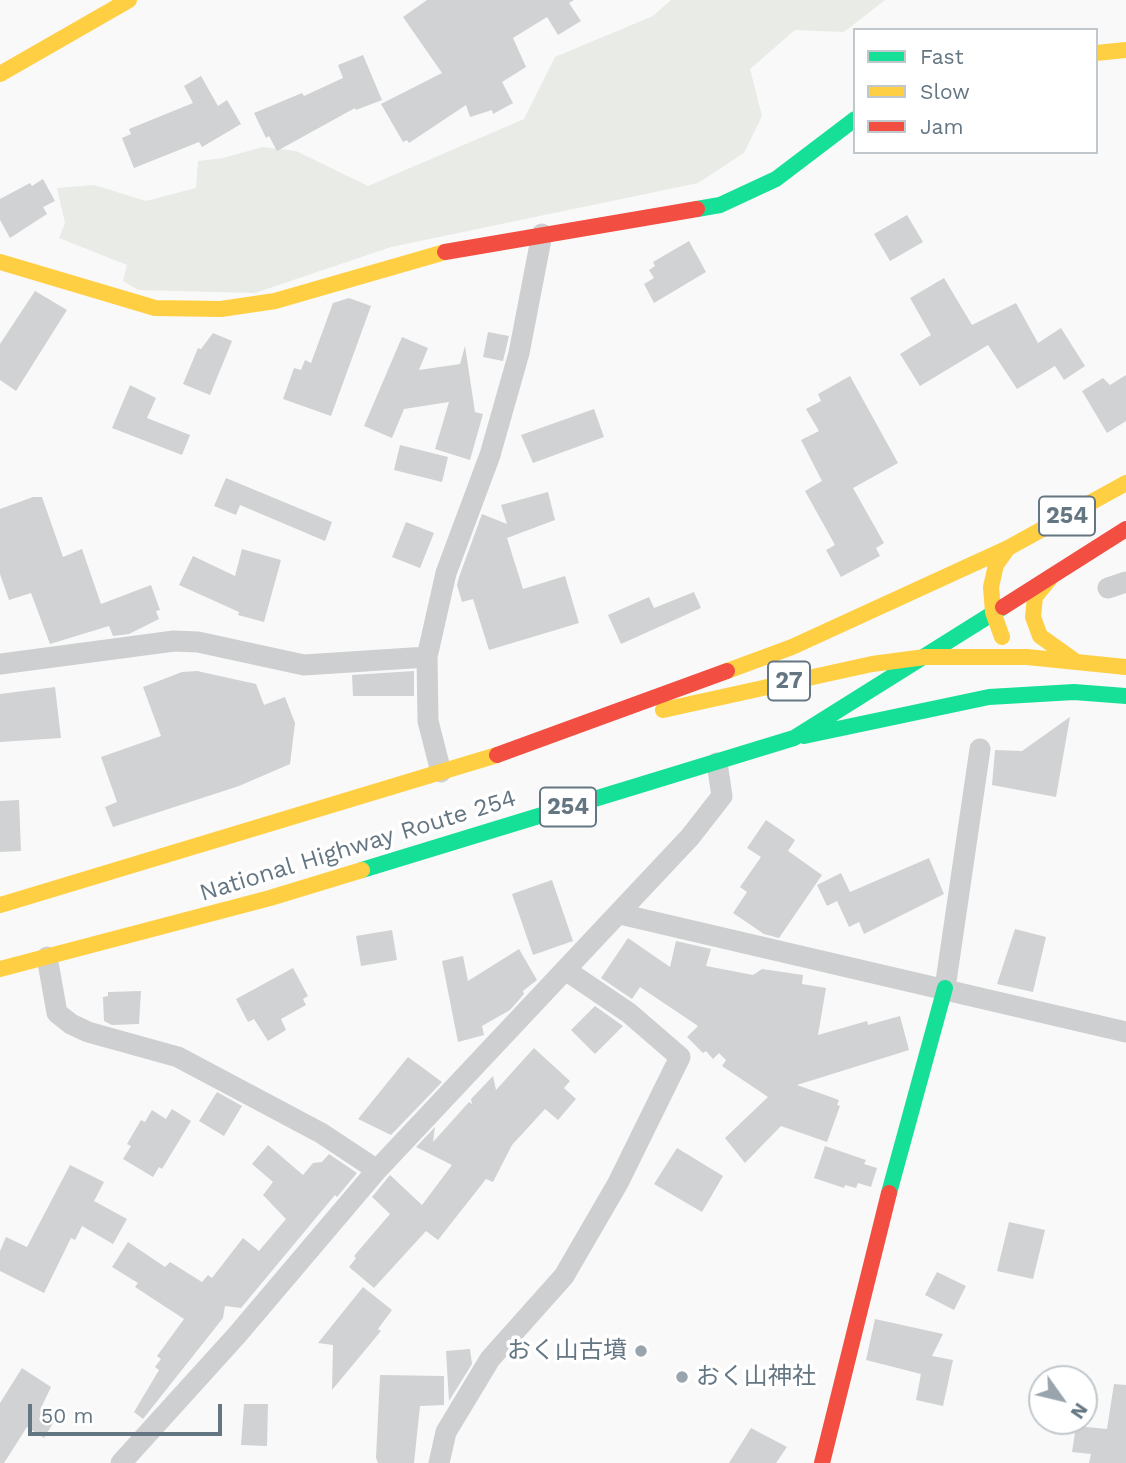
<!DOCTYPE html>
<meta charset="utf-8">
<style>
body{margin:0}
#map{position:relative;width:1126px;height:1463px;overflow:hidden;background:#f9f9f9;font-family:"Work Sans",sans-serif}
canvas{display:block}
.legend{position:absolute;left:853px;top:28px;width:245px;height:126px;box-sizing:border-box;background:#fff;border:2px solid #c1c8cd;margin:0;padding:9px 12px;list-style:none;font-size:21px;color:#657683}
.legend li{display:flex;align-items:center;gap:14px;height:35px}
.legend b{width:35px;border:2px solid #c1c8cd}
.north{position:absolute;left:1028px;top:1365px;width:70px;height:70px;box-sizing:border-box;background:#fff;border:2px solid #c1c8cd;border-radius:50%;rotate:124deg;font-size:19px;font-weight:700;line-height:28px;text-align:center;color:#657683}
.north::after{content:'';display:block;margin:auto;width:24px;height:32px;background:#99a4ac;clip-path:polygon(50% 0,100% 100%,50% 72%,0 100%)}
.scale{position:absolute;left:28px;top:1404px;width:194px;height:32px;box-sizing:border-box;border:4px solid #657683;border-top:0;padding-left:9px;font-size:21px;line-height:24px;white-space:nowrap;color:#657683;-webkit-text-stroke:5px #fff;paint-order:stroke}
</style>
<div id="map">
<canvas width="1126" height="1463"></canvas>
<ul class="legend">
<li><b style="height:9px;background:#16e098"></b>Fast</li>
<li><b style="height:9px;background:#ffcf43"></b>Slow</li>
<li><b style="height:9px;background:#f24e42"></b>Jam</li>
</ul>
<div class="north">N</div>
<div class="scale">50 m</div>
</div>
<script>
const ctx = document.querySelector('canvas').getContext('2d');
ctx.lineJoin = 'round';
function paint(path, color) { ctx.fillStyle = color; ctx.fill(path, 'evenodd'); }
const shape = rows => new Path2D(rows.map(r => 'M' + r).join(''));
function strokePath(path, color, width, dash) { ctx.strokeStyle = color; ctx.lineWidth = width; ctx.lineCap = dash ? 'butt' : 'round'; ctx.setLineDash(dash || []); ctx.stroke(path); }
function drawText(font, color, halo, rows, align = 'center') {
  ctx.font = font + ' "Work Sans","Noto Sans JP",sans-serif'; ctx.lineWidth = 7; ctx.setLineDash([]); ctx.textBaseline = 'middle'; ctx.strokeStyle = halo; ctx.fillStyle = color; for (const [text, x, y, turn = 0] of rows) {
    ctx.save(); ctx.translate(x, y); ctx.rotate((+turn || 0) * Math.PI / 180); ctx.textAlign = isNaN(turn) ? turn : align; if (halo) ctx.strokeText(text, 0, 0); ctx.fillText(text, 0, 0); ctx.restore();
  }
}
const green = shape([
 [671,0,885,0,844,32,795,30,750,69,762,116,744,153,698,183,391,247,255,293,138,290,123,281,127,265,59,238,65,223,57,188,94,185,146,201,196,188,198,161,223,158,263,147,296,151,368,186,524,119,555,57,653,16]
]);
const building = shape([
 [427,0,574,0,569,3,581,21,558,35,547,17,513,38,526,67,502,82,513,103,493,114,492,110,470,117,466,105,409,143,407,140,403,142,381,104,442,73,403,17],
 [363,55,382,100,356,110,355,108,277,151,269,136,266,138,254,113,302,93,304,96,343,78,338,65],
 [201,76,218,106,227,100,241,124,202,147,199,142,134,168,122,138,131,134,129,129,193,103,184,86],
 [43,179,55,201,43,207,47,214,10,238,0,220,0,199,30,183,32,186],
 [907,215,923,242,890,261,874,234],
 [689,241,706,272,654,303,644,284,654,278,649,270,655,266,653,262],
 [944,278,972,325,1016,303,1038,343,1061,328,1085,366,1064,380,1055,366,1017,389,988,345,920,386,900,354,931,335,910,298],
 [35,291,67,310,16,391,0,380,0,344],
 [349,298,371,306,331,416,283,399,294,368,301,370,305,360,311,363,333,303],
 [488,332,509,336,503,361,483,357],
 [213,333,232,341,210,395,183,384,198,348,201,349],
 [402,337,428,348,419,370,460,364,465,346,475,412,483,414,470,460,435,449,449,402,404,409,392,438,364,426],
 [1126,375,1126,421,1107,433,1082,391,1103,378,1110,385],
 [850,376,898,463,853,488,884,543,876,548,880,556,841,577,826,550,835,545,805,491,822,481,801,440,819,431,806,409,821,401,818,394],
 [130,385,156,398,147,418,190,435,182,455,112,428],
 [594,409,604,437,533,463,521,435],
 [400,445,448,457,442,482,394,470],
 [226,478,332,522,325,541,240,505,236,515,214,506],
 [548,492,555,520,507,538,523,589,565,576,579,623,489,650,473,599,462,602,457,585,459,577,482,514,507,524,501,505],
 [33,497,42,497,63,557,82,549,101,604,151,585,160,610,156,611,159,619,129,634,113,636,109,626,50,644,31,593,9,600,0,574,0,509],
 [406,522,434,533,420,568,392,557],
 [242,549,281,560,264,622,238,615,239,612,179,585,193,556,235,576],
 [694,592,701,608,621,644,608,615,649,597,654,608],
 [197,671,256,684,264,705,285,697,295,723,290,764,239,786,113,827,105,807,117,802,101,757,161,736,143,687,182,672],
 [414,671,414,696,353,696,352,675],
 [55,687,61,738,0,742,0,694],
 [1070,717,1056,797,992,785,995,750,1022,751],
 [19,800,21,851,0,852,0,801],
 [766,820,795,840,788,851,822,875,779,938,764,934,733,913,747,892,740,887,761,857,747,848],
 [929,858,944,894,864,934,859,922,849,927,837,901,827,906,817,885,841,873,850,892],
 [552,880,573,941,533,955,512,894],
 [1015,929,1046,937,1033,992,997,984],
 [392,930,397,960,361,966,356,936],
 [628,938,670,967,676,941,711,949,706,966,753,975,762,969,803,975,802,984,826,988,818,1035,867,1021,868,1025,900,1016,909,1050,797,1085,839,1100,837,1105,840,1106,827,1142,781,1126,745,1163,725,1138,768,1097,722,1066,726,1060,719,1053,713,1059,706,1051,703,1053,687,1037,698,1026,640,987,632,999,601,978],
 [519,949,537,980,523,991,524,994,510,1010,482,1026,484,1035,458,1042,442,961,463,956,468,981],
 [293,968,308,996,303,999,306,1005,281,1019,286,1030,268,1041,254,1019,248,1022,236,999],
 [141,991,139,1024,112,1025,104,1021,103,997,108,996,108,992],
 [595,1006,623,1026,595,1054,571,1030],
 [534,1048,570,1081,564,1088,576,1099,558,1120,545,1109,512,1145,493,1182,486,1179,438,1240,426,1231,374,1288,349,1267,356,1258,354,1256,390,1214,372,1197,390,1175,422,1205,452,1165,416,1147,435,1127,433,1142,469,1102,472,1104,471,1099,493,1076,496,1090],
 [408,1057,442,1082,391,1135,358,1119],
 [217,1092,242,1106,224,1136,199,1121],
 [172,1109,191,1121,162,1169,159,1167,153,1177,123,1159,131,1146,127,1144,141,1120,145,1122,152,1110,166,1119],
 [268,1145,303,1175,313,1163,322,1162,329,1154,357,1173,337,1197,335,1195,241,1308,225,1306,223,1318,143,1419,134,1412,159,1370,155,1367,161,1359,157,1356,184,1319,135,1287,138,1283,112,1267,128,1242,165,1267,170,1262,202,1282,208,1275,212,1278,243,1238,259,1251,286,1219,263,1195,273,1182,252,1164],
 [825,1146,866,1160,864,1164,877,1168,871,1187,858,1183,856,1188,845,1185,844,1188,814,1178],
 [677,1148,723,1176,702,1212,654,1184],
 [70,1165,104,1182,94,1201,127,1219,113,1244,82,1226,75,1240,71,1238,44,1293,0,1271,0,1251,6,1237,27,1247],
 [1009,1222,1045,1230,1033,1279,997,1271],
 [937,1272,966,1286,954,1310,925,1295],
 [363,1287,392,1310,378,1329,381,1331,332,1390,333,1345,318,1343],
 [875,1319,943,1334,932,1356,953,1360,943,1406,916,1400,921,1374,866,1360],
 [470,1349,472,1364,449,1401,446,1351],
 [22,1368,51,1387,40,1410,55,1420,44,1438,27,1427,4,1463,0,1463,0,1403],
 [380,1375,444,1376,444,1405,420,1406,414,1463,378,1463,376,1458],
 [1114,1384,1126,1385,1126,1463,1089,1463,1091,1454,1072,1452,1076,1426,1107,1429],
 [244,1404,268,1404,267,1446,241,1445],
 [751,1428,787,1447,776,1463,729,1463]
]);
const street = shape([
 [1108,588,1126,582],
 [427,657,446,573,490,455,519,353,542,234],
 [0,664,174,641,198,642,304,665,427,657,428,721,441,772],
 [620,914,1126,1032],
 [47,957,57,1013,71,1024,88,1032,178,1057,321,1133,377,1170],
 [945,988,980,749],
 [121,1463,237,1335,377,1170,690,837,722,796,717,763],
 [439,1463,446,1432,490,1359,564,1276,618,1183,680,1057,629,1013,567,971]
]);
const fast = shape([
 [697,209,720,205,776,179,855,119],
 [804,736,989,697,1074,692,1126,696],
 [362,870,794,738,1003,607],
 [889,1193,945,988]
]);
const slow = shape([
 [1096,53,1126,50],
 [0,74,129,0],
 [0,262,155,308,221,309,275,301,445,252],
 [1052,576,1035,597,1033,617,1040,636,1075,661],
 [1002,637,993,612,991,587,996,565,1008,548],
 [727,671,792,647,1008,548,1126,483],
 [663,710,872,664,925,657,1027,657,1126,667],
 [0,905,497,755],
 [0,969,270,898,362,870]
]);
const jam = shape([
 [445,252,697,209],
 [1003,607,1126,529],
 [497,755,727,671],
 [822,1463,889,1193]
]);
const markers = [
 [641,1351,7,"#99a4ac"],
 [682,1377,7,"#99a4ac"]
];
const shields = [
 [1067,516,56],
 [789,681,42],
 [568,807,56]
];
const shieldNames = [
 ["254",1067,516],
 ["27",789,681],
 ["254",568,807]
];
const streetNames = [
 ["National Highway Route 254",358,846,-17]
];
const poiNames = [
 ["おく山古墳",627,1351],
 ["おく山神社",696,1377,"left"]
];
paint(green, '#e8ebe6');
paint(building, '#d0d2d3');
strokePath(street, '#cecfd0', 21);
strokePath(fast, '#16e098', 16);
strokePath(slow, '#ffcf43', 16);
strokePath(jam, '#f24e42', 16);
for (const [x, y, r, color] of markers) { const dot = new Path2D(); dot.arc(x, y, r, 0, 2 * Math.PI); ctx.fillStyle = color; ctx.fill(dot); strokePath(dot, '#fff', 2.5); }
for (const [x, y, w] of shields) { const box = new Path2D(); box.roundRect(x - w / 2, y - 19.5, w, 39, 5); ctx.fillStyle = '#fff'; ctx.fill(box); strokePath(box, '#657683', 2); }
drawText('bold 23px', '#657683', null, shieldNames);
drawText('24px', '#657683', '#fff', streetNames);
drawText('24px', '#657683', '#fff', poiNames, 'right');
</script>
